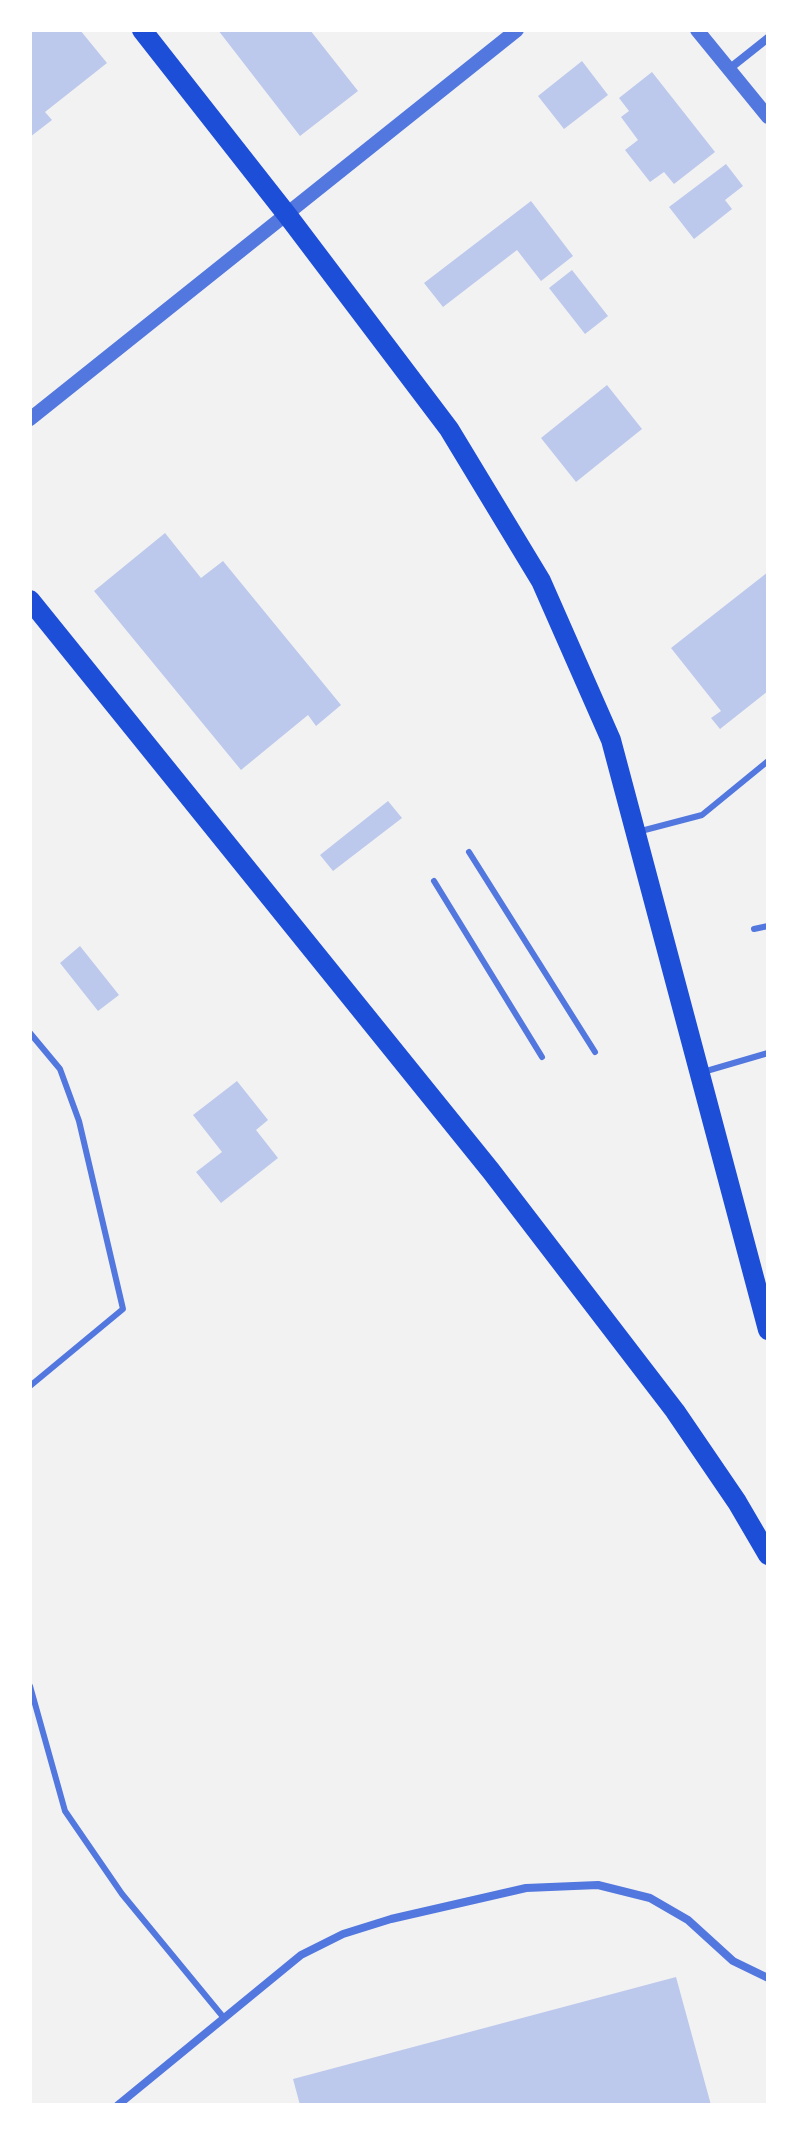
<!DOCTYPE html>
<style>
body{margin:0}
#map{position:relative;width:798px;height:2135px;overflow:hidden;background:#f2f2f2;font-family:Spectral,serif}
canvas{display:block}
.frame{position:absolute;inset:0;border:32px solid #fff;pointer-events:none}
</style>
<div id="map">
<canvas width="798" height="2135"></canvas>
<div class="frame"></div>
</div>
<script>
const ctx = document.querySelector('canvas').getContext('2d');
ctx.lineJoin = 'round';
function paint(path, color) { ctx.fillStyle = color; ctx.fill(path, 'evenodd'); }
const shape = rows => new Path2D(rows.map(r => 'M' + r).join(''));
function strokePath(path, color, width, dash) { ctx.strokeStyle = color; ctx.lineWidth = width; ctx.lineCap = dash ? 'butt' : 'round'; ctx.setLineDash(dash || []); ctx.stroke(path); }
const building = shape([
 [30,30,80,30,107,63,45,112,52,120,30,137],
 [218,30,310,30,358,91,300,136],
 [582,61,608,95,564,129,538,96],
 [652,72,715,152,674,184,664,172,650,182,625,150,638,140,621,117,629,111,619,98],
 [726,164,743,186,725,200,732,209,694,239,669,207],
 [531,201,573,256,541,281,517,250,443,307,424,283],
 [572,270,608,316,585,334,549,288],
 [607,385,642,429,576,482,541,438],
 [165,533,201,578,223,561,341,705,316,726,308,715,241,770,94,591],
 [768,572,768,691,720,729,711,718,721,711,671,648],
 [388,801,402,818,333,871,320,855],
 [80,946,119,995,98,1011,60,963],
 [237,1081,268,1120,256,1130,278,1158,221,1203,196,1172,222,1152,193,1115],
 [676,1977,711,2105,300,2105,293,2079]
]);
const service = shape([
 [641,831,702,815,768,761],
 [469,852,595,1052],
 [434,881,542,1057],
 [754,929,768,926],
 [30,1033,60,1069,79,1121,123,1309,30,1386],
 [703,1072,768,1053],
 [30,1686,65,1811,122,1894,224,2018]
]);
const minor = shape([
 [729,69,768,38],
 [118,2105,301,1955,343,1934,391,1919,526,1888,598,1885,650,1898,688,1920,733,1961,768,1978]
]);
const tertiary = shape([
 [697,30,768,117],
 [30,419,517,30]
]);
const primary = shape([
 [142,30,288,216,449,429,541,581,611,740,768,1330],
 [30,600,491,1171,675,1411,737,1502,768,1555]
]);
paint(building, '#bdc9ec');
strokePath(service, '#5277de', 6);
strokePath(minor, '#5277de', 8);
strokePath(tertiary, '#5277de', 14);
strokePath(primary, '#1d4ed8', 20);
</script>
